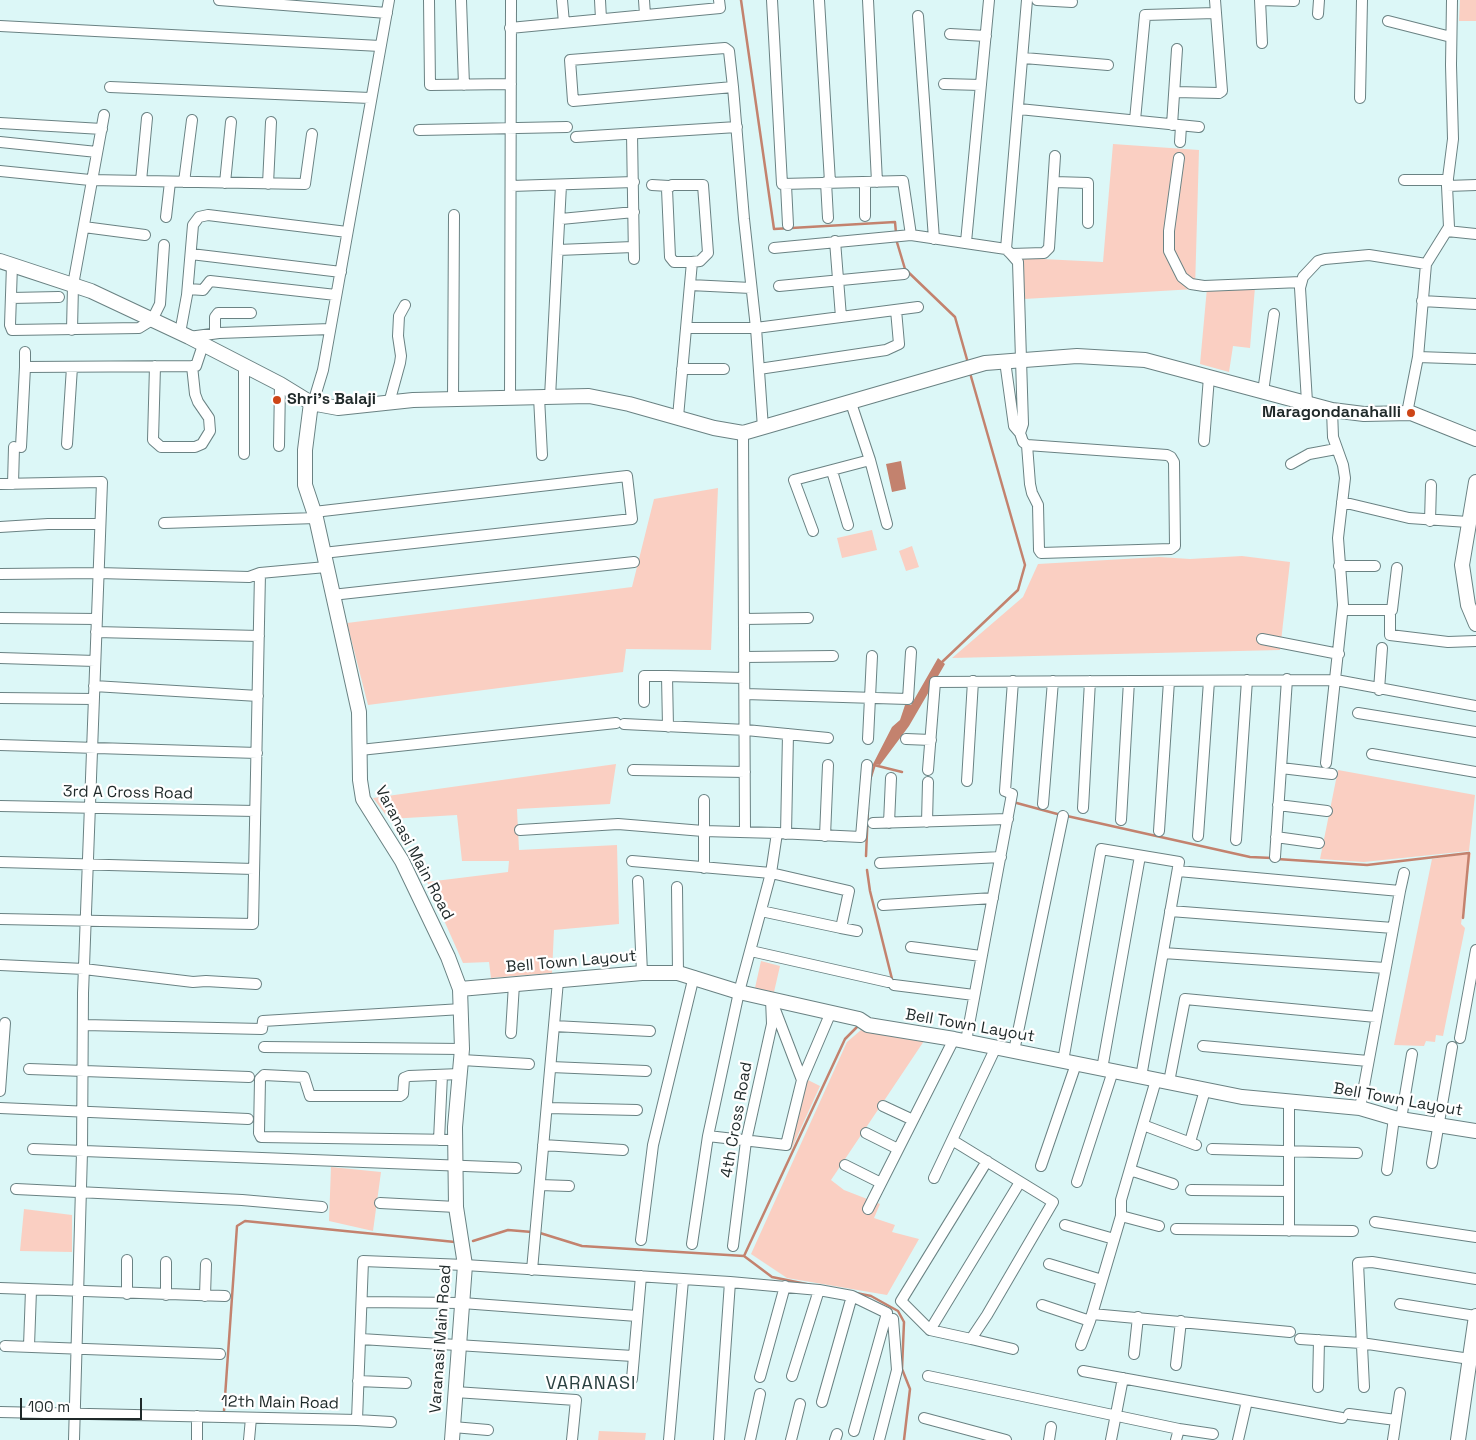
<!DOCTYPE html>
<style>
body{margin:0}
#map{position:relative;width:1476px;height:1440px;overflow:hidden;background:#dcf7f7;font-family:"Space Grotesk",sans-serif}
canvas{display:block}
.scale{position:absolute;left:20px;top:1398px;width:122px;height:22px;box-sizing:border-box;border:2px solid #1f2929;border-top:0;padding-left:6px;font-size:15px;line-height:18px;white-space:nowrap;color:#1f2929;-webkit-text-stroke:4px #fff;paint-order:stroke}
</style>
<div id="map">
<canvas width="1476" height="1440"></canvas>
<div class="scale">100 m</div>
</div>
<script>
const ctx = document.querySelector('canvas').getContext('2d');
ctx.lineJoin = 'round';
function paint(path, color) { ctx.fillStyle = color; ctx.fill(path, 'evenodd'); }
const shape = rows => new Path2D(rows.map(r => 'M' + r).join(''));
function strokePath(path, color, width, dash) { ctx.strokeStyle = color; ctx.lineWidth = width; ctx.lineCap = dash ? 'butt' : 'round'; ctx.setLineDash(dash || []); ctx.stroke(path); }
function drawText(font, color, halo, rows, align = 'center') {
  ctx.font = font + ' "Space Grotesk",sans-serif'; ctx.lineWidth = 4.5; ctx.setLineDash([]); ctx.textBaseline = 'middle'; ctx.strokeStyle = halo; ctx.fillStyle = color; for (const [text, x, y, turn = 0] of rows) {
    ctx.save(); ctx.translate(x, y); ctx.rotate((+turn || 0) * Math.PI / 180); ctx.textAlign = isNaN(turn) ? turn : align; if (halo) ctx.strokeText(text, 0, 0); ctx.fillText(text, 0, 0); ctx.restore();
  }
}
const green = shape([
 [1460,0,1476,0,1476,21,1459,21],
 [1113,144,1199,150,1195,289,1024,299,1022,258,1103,262],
 [1255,287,1250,348,1233,346,1229,372,1200,364,1207,288],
 [718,488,711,650,626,649,623,672,368,705,347,623,632,587,654,499],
 [872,530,877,550,842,558,837,538],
 [912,546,919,567,906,571,899,551],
 [1242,556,1290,562,1280,650,952,658,1023,597,1038,564,1159,557,1190,559],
 [616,764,610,804,517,809,519,850,617,845,619,924,554,930,552,973,491,978,489,962,463,963,427,882,508,872,509,861,462,861,457,815,389,819,373,798],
 [1338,770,1475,795,1469,851,1364,862,1320,859],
 [1471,853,1461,924,1465,928,1443,1036,1436,1035,1435,1042,1426,1041,1424,1046,1394,1045,1432,859],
 [761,961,780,966,774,992,755,988],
 [861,1030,924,1041,831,1180,844,1190,880,1204,874,1218,895,1225,892,1232,919,1239,887,1295,787,1278,751,1254,847,1042],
 [806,1079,820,1086,791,1150,789,1149],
 [331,1167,381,1172,373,1231,329,1221],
 [24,1209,72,1215,72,1252,20,1251],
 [599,1431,646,1433,645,1440,598,1440]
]);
const water = shape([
 [901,461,906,489,892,492,886,464],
 [938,658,945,664,909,726,880,765,873,764,892,727,900,720,905,705,911,705]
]);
const stream = shape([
 [741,0,774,229,895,222,896,233],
 [896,239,905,269,955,317,968,363],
 [941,663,1018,590,1025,565,970,373],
 [874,765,902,772],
 [870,780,875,764],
 [1013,802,1061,815],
 [1067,816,1250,857,1272,858],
 [866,856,868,808],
 [1277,859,1367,865,1469,853,1463,918],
 [867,870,870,891,892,979],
 [540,1233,582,1246,744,1256],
 [473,1241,508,1230,532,1232],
 [811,1285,772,1277,744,1256,845,1039,860,1024],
 [856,1293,871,1296,898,1311,904,1322,902,1369,910,1389,904,1440],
 [224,1411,237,1226,245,1221,455,1242]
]);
const street = shape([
 [219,0,387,13],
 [429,0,430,85,511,84],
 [461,0,464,85],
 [562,0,564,23],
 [600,0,601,19],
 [644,0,645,15],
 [772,0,782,184,903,181,911,235,1006,249,1011,254,1018,262,1023,424,1020,433],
 [819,0,830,182],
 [868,0,877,182],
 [1037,0,1072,2],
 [1318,14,1319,0],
 [918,16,934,239],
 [1388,21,1451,37],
 [0,26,380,46],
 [510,28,720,8,719,0],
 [950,34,986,36],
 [1262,43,1260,0,1294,1],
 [1024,58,1108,65],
 [944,84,981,85],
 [110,87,370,98],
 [733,87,573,101,570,60,725,48,729,51,733,87,744,219,756,328,763,428],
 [1175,92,1219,93,1222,91,1215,0],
 [1360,98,1362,0],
 [1019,109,1199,127],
 [1135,120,1145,15,1215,13],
 [0,123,102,129],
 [1172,125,1177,49],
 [419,130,567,127],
 [632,134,634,259],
 [576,137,737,127],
 [0,142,97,152],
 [1180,142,1181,126],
 [1179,158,1169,231,1169,251,1182,277,1191,284,1204,286,1301,282],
 [0,171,90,180,305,184,312,134],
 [1404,180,1448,180],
 [141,181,147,118],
 [184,182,192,120],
 [826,182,828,218],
 [865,182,865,216],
 [1054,182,1088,183,1088,223],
 [225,183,231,122],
 [268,184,271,122],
 [652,185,669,186],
 [786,185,788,225],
 [511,186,634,182],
 [1447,186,1476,185],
 [166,217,170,182],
 [561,219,634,212],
 [84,227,145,235],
 [1447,231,1476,234],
 [835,241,841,317],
 [966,242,989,0],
 [774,248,911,235],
 [1006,249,1027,0],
 [558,250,633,247],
 [191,254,341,272],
 [1011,254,1044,253,1049,248,1055,156],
 [12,265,10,325,12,330,139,328,152,320,160,304,164,245],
 [690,285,751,288],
 [779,286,904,274],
 [188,289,203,290,210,281,336,295],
 [11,298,59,297],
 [1422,301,1476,304],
 [686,328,756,328,918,307],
 [72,330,73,285,104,115],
 [180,333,187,295,193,225,199,217,208,215,347,232],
 [215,333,215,317,218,313,251,313],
 [189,337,219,333,330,329],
 [25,352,25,367],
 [1418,357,1476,359],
 [1005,361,1014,426,1020,433,1023,442,1027,445,1167,455,1171,457,1174,462,1175,546,1171,549,1041,553,1039,550,1038,505,1032,493,1030,484,1027,445],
 [155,366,153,440,161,447,195,447,202,444,210,431,209,418,198,402,195,394,192,366],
 [244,366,244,454],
 [682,369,724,369],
 [759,369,886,350,899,344,896,310],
 [1263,392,1274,314],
 [539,397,542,455],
 [550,397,561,185],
 [510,398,511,0],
 [453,399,454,215],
 [1307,402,1300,288,1303,277,1318,261,1325,259,1369,255,1426,264],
 [313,403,323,370,389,0],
 [389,403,400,363,401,356,398,336,399,316,405,305],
 [1407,413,1418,357,1426,264,1449,227,1447,186,1453,139,1451,65,1452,0],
 [678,417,692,262,700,261,708,253,703,185,672,185,667,189,670,257,674,262,692,262],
 [743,433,745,832],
 [1204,441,1209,377],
 [67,444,72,367],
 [279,446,280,384],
 [21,447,25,367,196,366,203,345],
 [870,460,887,524],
 [1291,464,1309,454,1336,449],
 [832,471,848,525],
 [0,484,102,482,83,993,82,1152,74,1440],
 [13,484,14,447],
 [1342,502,1409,518,1468,522],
 [314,512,627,476,632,519,323,553],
 [1430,521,1431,485],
 [164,523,316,518],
 [0,527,48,524,100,524],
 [813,531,794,480,870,460,851,403],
 [1339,566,1375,566],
 [0,574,98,573,249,577,260,573,326,567],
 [332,595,634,562],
 [1343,610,1392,610,1397,568],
 [1390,610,1390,635,1448,642,1476,641],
 [0,618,97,619],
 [744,619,808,618],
 [96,632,259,636],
 [1262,639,1339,654],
 [744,657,833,656],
 [0,658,95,661],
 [667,676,744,678],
 [94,686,258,696],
 [1379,690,1382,648],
 [745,694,908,699,911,652],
 [0,698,94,699],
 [644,702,644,676,667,676,668,727],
 [1358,713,1476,732],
 [624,724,746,730,828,738],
 [868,739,872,656],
 [906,739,931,740],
 [0,745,257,753],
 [360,750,616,723],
 [1372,754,1476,772],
 [1326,763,1343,605,1338,538,1345,478,1343,465,1333,437,1332,410],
 [1281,768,1332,774],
 [633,770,745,772],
 [928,770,935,682,1336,680,1476,706],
 [967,781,973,681],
 [1043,804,1053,681],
 [1278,805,1327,811],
 [0,806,255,811],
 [1083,808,1090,681],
 [1121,820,1129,681],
 [927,822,928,782],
 [873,823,1008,819],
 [889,823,891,778],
 [520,830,618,824,703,831,777,833,771,873,739,992,708,1136,692,1244],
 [1159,831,1169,681],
 [777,833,861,837,867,765],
 [786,834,788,734],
 [825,836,828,765],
 [1198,836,1209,681],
 [1276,837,1319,843],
 [1236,840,1247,680],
 [1275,857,1287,679],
 [632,861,771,873,849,891,841,928,761,911],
 [0,862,254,869],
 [880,863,1001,857],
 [704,868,704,800],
 [1178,871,1400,891,1360,1108],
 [638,881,642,973],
 [677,887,678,973],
 [1400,891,1404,873],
 [883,905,993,898],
 [1170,911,1393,928],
 [0,919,253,924,260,573],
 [841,928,857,931],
 [911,947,981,956],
 [751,951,888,982],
 [1163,953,1385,968],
 [0,965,84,969,193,982,206,981,256,984],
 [894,985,974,995],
 [84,1025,262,1029,263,1021,462,1009],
 [554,1026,650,1031],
 [511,1033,514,984],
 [1460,1038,1476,950],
 [966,1041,1012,794,1005,791,1013,681],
 [1203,1046,1368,1061],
 [264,1047,462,1049],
 [1014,1051,1063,816],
 [462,1060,529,1064],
 [1063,1061,1101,849,1179,862,1141,1077],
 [551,1067,646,1071],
 [29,1069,249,1077],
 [1102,1069,1140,856],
 [802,1080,831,1012],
 [1169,1082,1185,999,1376,1017],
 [0,1091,5,1023],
 [883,1106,913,1120],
 [0,1108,248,1119],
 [547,1108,637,1110],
 [1401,1119,1412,1054],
 [1143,1125,1196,1145],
 [866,1133,898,1149],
 [708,1136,786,1145,802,1080,774,1007],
 [439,1140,442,1075],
 [455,1140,261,1137,259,1133,260,1079,264,1075,304,1077,310,1096,400,1096,403,1094,404,1078,409,1076,460,1074],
 [952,1140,1053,1202,987,1315,971,1339,930,1330,901,1301,987,1161],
 [1190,1142,1205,1090],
 [543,1145,623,1150],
 [33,1149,516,1168],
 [1212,1149,1357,1153],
 [1432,1163,1452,1047],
 [845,1165,881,1183],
 [1041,1166,1076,1064],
 [1130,1170,1173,1184],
 [1387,1170,1394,1118],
 [934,1178,996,1047],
 [1077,1182,1113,1071],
 [540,1185,569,1186],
 [16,1189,242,1200,322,1207],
 [1191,1190,1289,1191],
 [380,1203,456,1207],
 [868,1209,954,1039],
 [1121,1216,1159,1226],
 [1375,1222,1476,1237],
 [1065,1225,1114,1239],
 [1176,1229,1353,1231],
 [1289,1231,1289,1103],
 [641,1240,653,1145,694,976],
 [733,1246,746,1141,772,1024,771,999],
 [127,1260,127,1294],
 [166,1262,166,1295],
 [1049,1264,1102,1280],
 [532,1270,558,981],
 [0,1288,225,1296],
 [205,1296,206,1264],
 [362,1302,462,1303,637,1316],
 [1400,1304,1476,1316],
 [1042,1305,1090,1321],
 [1092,1314,1290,1332],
 [930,1330,1020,1182],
 [361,1339,633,1356],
 [971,1339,1013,1349],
 [1300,1339,1361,1343,1470,1359],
 [1081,1345,1090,1321,1121,1216,1121,1200,1156,1080],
 [5,1346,220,1354],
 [29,1346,31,1290],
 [1134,1354,1138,1317],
 [1176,1365,1181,1321],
 [1083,1371,1342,1418],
 [792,1376,819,1290],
 [928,1376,1179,1429,1176,1440],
 [760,1377,785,1286],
 [632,1379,641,1276],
 [358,1381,406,1383],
 [1318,1387,1319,1340],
 [1364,1387,1358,1263,1372,1262,1476,1279],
 [455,1392,576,1400,572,1440],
 [822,1402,852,1296],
 [0,1412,357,1420,363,1261,465,1265,730,1282,819,1290,852,1296,887,1313,854,1431],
 [1349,1414,1396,1420],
 [924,1418,1006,1440],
 [357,1420,391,1422],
 [453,1427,488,1430],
 [1179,1429,1213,1434],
 [197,1440,197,1416],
 [249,1440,251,1418],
 [669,1440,683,1280],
 [719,1440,730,1282],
 [750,1440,760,1394],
 [791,1440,800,1404],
 [835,1440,837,1434],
 [879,1440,897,1370,893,1319],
 [1049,1440,1051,1427],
 [1111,1440,1123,1378],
 [1238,1440,1247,1401],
 [1393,1440,1400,1393]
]);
const secondary = shape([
 [0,261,91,291,189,337,280,384,311,403,338,408,413,400,589,396,629,404,714,428,743,433,985,363,1077,356,1145,360,1332,410,1364,414,1411,413,1476,439],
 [311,403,305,450,305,485,316,518,359,712,360,780,363,799,402,861,448,957,460,989,462,1049,455,1127,456,1207,465,1265,452,1440],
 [1476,482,1462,565,1468,605,1476,624],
 [460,989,642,973,678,973,739,992,859,1019,868,1025,954,1039,1242,1097,1360,1108,1394,1118,1476,1131],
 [1458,1440,1476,1316]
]);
const markers = [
 [277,400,5,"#cd4517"],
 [1411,413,5,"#cd4517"]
];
const poiNames = [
 ["Shri's Balaji",287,400],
 ["Maragondanahalli",1401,413,"right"]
];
const streetNames = [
 ["3rd A Cross Road",128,793,1],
 ["Varanasi Main Road",414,853,62],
 ["Bell Town Layout",571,962,-5],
 ["Bell Town Layout",970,1026,10],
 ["Bell Town Layout",1398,1100,10],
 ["4th Cross Road",737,1120,-80],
 ["Varanasi Main Road",441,1339,-86],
 ["12th Main Road",280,1403,1]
];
const neighbourhoodNames = [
 ["VARANASI",591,1384]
];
paint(green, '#facfc2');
paint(water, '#c3826e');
strokePath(stream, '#c3826e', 2.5);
strokePath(street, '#6a8283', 12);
strokePath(secondary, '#6a8283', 16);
strokePath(street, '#fff', 10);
strokePath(secondary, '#fff', 14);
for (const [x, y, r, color] of markers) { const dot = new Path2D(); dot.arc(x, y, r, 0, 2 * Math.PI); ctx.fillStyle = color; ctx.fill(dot); strokePath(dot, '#fff', 2); }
drawText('bold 16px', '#1f2929', '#fff', poiNames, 'left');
drawText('16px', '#1f2929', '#fff', streetNames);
ctx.letterSpacing = '1px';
drawText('18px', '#2a4141', '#fff', neighbourhoodNames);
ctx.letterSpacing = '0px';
</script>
